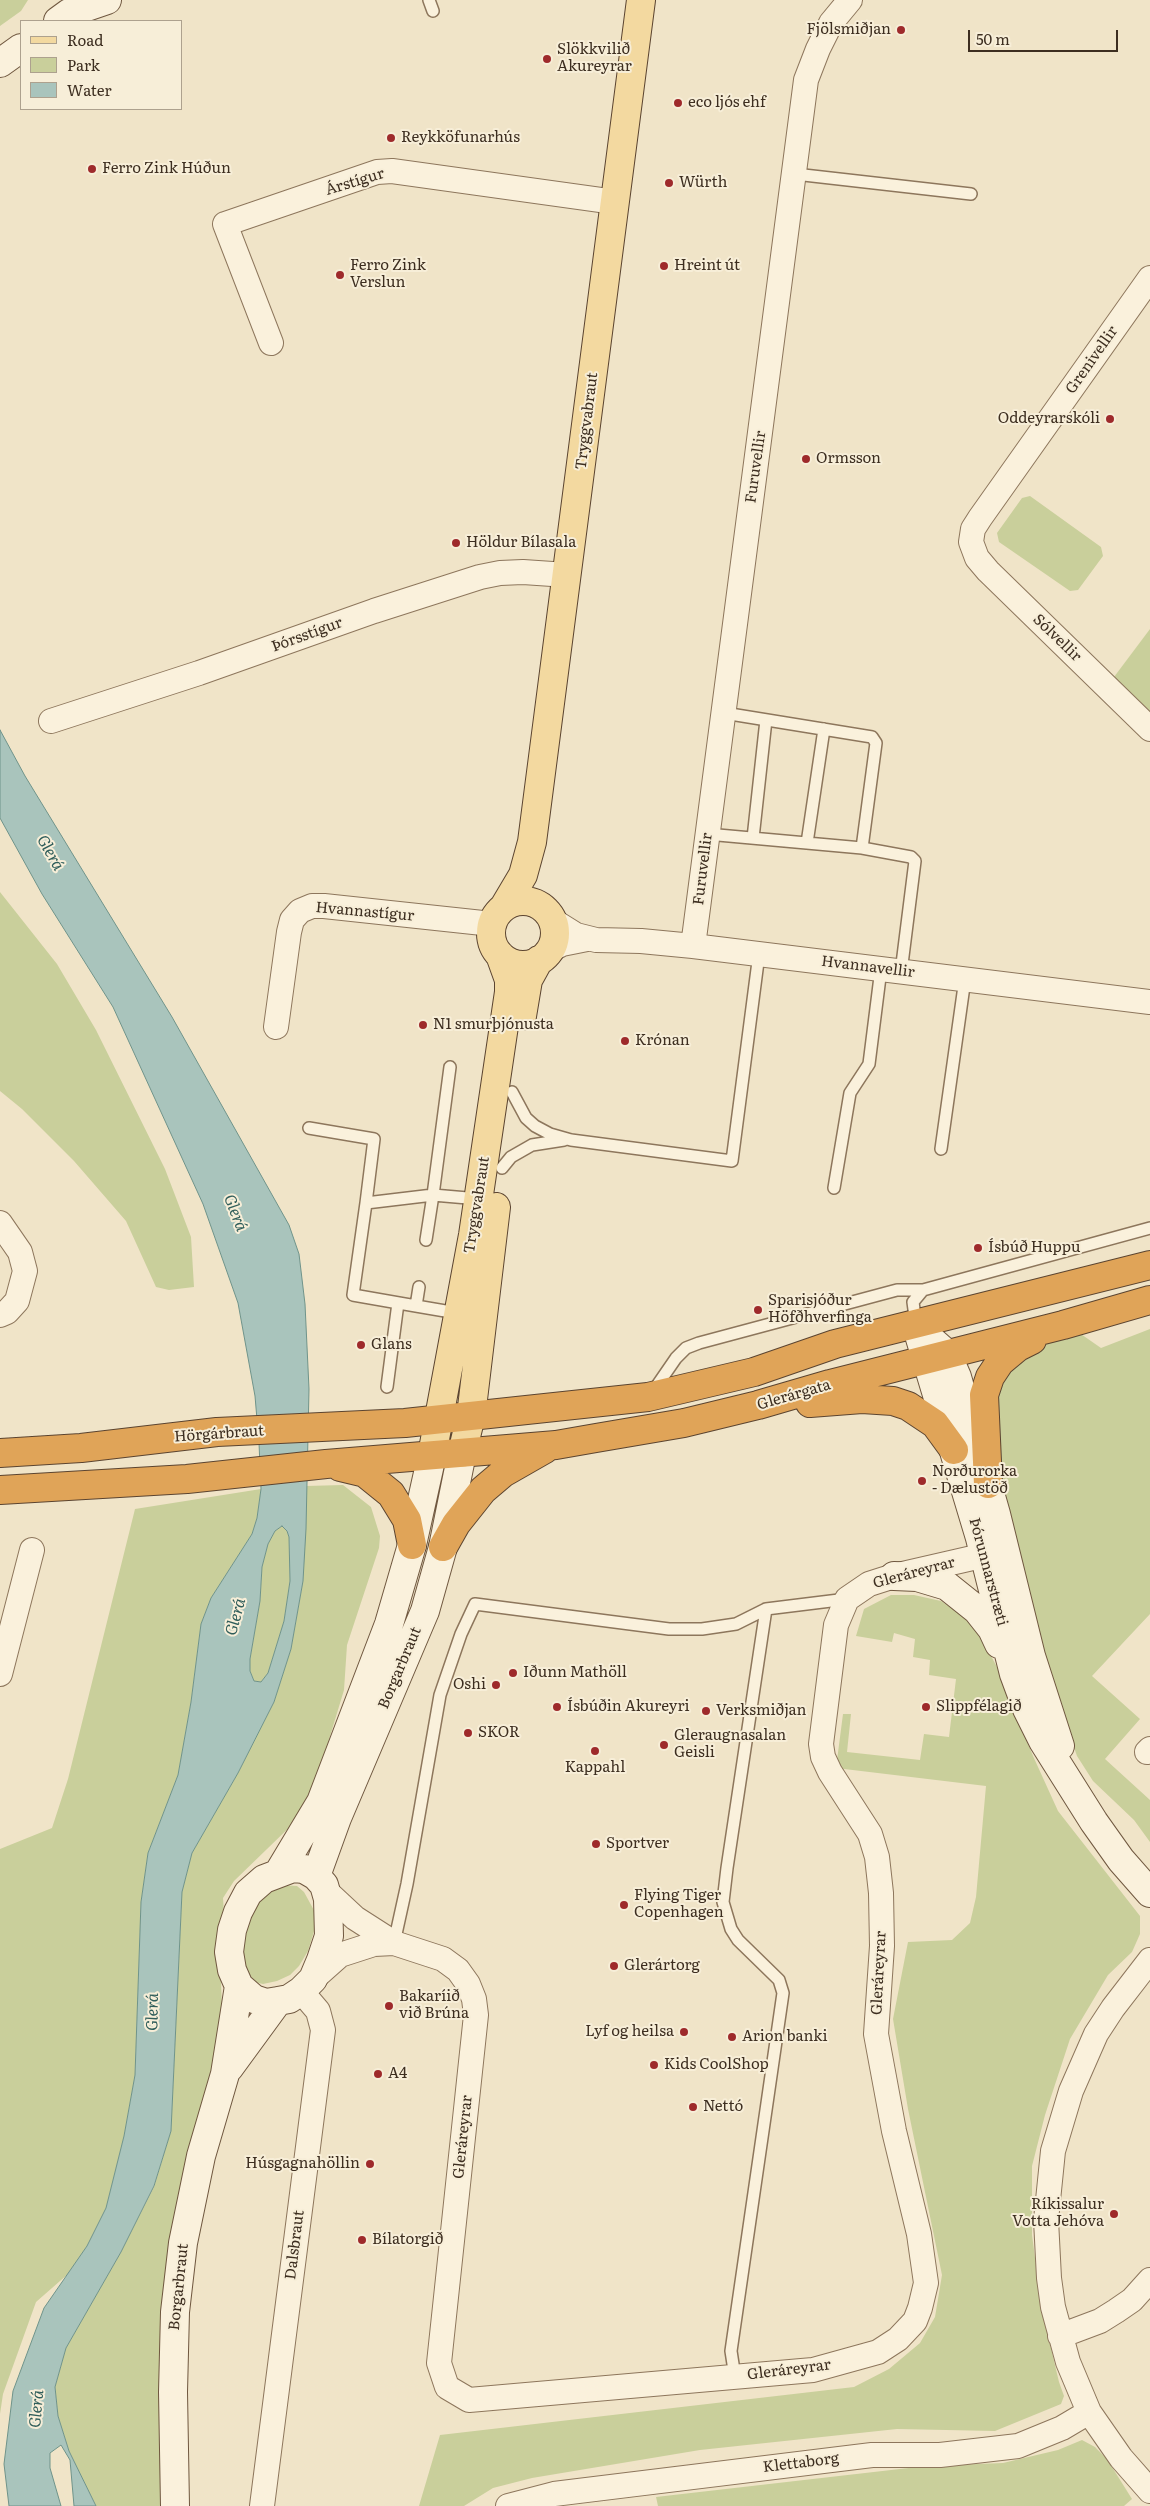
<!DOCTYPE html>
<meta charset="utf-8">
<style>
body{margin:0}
#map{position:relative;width:1150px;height:2506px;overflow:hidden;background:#f0e4c8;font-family:Literata,serif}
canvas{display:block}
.legend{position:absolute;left:20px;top:20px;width:162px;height:90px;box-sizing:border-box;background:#f7eed8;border:1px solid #ada18e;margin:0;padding:6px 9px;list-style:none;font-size:15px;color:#3d2e20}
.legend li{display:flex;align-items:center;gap:10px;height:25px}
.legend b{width:25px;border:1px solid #ada18e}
.scale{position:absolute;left:968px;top:30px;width:150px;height:22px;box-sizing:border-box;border:2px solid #3d2e20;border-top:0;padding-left:6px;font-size:15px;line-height:18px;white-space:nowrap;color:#3d2e20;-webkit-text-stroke:4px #f7eed8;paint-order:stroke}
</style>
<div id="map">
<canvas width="1150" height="2506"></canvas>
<ul class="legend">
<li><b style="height:6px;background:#f3d9a0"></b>Road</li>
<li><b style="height:14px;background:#c9cf9b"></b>Park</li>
<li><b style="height:14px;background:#a9c4bc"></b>Water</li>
</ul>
<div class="scale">50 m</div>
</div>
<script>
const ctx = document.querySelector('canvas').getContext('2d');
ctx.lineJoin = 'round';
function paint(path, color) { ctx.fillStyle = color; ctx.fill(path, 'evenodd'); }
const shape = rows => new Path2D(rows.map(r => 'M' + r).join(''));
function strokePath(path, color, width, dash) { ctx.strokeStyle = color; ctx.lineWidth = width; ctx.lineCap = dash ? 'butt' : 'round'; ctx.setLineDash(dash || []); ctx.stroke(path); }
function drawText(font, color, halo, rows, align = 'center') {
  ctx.font = font + ' Literata,serif'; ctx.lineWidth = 4; ctx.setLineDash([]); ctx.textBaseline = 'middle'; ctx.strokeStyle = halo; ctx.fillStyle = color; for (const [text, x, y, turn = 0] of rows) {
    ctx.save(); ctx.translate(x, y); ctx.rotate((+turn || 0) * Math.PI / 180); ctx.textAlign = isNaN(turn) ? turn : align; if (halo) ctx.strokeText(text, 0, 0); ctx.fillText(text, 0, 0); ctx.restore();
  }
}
const green = shape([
 [0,0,28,0,21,11,0,26],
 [1030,496,1101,547,1103,556,1078,590,1070,591,999,542,997,533,1022,498],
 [1150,629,1150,718,1111,681],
 [0,892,57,964,96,1030,165,1169,191,1237,194,1287,169,1290,156,1287,126,1221,74,1161,22,1109,0,1091],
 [1150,1329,1150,1614,1092,1676,1140,1719,1105,1759,1150,1800,1150,1842,1134,1820,1093,1781,1077,1756,1051,1681,991,1441,998,1375,1022,1350,1078,1332,1101,1348],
 [343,1485,371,1507,380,1536,379,1548,347,1645,344,1690,311,1799,299,1818,234,1881,223,1898,224,1913,219,1941,222,2006,165,2506,96,2506,69,2451,58,2416,55,2387,66,2348,121,2252,154,2187,171,2131,182,1892,192,1853,238,1773,274,1702,291,1649,303,1581,306,1486],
 [261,1489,257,1518,252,1534,211,1598,201,1624,191,1702,178,1775,148,1853,141,1902,135,2075,124,2136,106,2208,87,2246,68,2274,36,2302,3,2394,0,2414,0,1849,52,1828,68,1779,135,1509],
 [282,1526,287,1531,289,1537,290,1581,284,1621,268,1673,261,1682,254,1681,250,1671,250,1659,260,1601,262,1567,268,1544,275,1531],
 [891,1595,914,1595,941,1601,960,1614,978,1632,997,1667,1033,1756,1058,1811,1140,1916,1140,1934,1132,1952,1108,1975,1070,2039,1045,2115,1032,2166,1032,2235,1042,2310,1059,2382,1064,2396,1061,2404,995,2431,897,2429,700,2450,532,2478,493,2488,464,2506,419,2506,440,2435,854,2387,889,2369,920,2343,935,2317,942,2275,908,2109,893,2019,908,1942,952,1940,970,1923,976,1897,986,1786,836,1768,843,1714,851,1714,847,1752,920,1760,924,1734,949,1737,956,1679,929,1675,930,1660,913,1657,915,1639,894,1633,892,1642,856,1636,864,1609],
 [281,1885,297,1886,304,1892,316,1914,315,1928,308,1951,299,1966,290,1975,277,1981,263,1984,254,1982,245,1969,243,1948,246,1922,255,1902],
 [1082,2440,1095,2447,1107,2459,1132,2499,1124,2506,658,2506,656,2497,926,2466,1003,2463,1058,2450]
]);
const water = shape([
 [0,730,25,776,172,1017,289,1225,299,1254,305,1304,309,1389,306,1529,303,1581,291,1649,274,1702,238,1773,192,1853,182,1892,171,2131,154,2186,121,2252,66,2348,55,2387,58,2416,69,2451,96,2506,74,2506,70,2460,61,2445,50,2453,50,2468,61,2506,9,2506,4,2464,13,2391,44,2308,87,2246,106,2208,124,2136,135,2075,141,1902,148,1853,178,1775,191,1702,201,1624,211,1598,252,1534,257,1518,261,1489,259,1443,255,1396,238,1303,203,1204,113,1007,42,894,0,818,0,730],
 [282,1526,287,1531,289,1537,290,1581,284,1621,268,1673,261,1682,254,1681,250,1671,250,1659,260,1601,262,1567,268,1544,275,1531,282,1526]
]);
const lane = shape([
 [429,0,433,11],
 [795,174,971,194],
 [724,713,872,737,876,743,862,848],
 [707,834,862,848,911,857,915,861,901,972],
 [753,838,766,720],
 [807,843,824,729],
 [512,1092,526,1118,535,1126,550,1134,571,1140,732,1161,759,954],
 [309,1128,374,1139,366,1203],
 [941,1149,965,979],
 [502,1168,511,1157,532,1145,564,1140],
 [834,1188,850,1093,869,1064,881,969],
 [426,1240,433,1195,479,1199],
 [419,1287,416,1306,457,1313],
 [416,1306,353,1295,366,1203,433,1195,450,1067],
 [916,1324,913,1302,923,1290],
 [387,1387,398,1303],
 [654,1390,676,1358,686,1348,699,1343,897,1290,923,1290,1150,1228],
 [394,1943,407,1884,440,1695,461,1634,475,1604,669,1629,702,1629,736,1624,766,1609],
 [735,2377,731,2351,783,1993,779,1980,738,1940,731,1929,723,1902,727,1868,766,1609,847,1599]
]);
const street = shape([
 [1150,278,980,518,973,529,971,542,977,558,988,571,1150,729],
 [271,343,225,224,377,172,392,171,615,202],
 [51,721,199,673,374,611,480,577,500,573,523,572,567,575],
 [552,920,576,935,596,940,641,941,693,946,1150,1002],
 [693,946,806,80,818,49,831,23,850,0],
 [550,950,562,944,587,939],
 [276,1027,289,932,292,920,300,911,312,906,324,906,492,924],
 [0,1223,20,1252,25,1271,17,1301,7,1312,0,1315],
 [0,1674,32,1550],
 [1147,1752,1150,1749],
 [325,1890,355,1918,394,1943,443,1959,458,1970,468,1984,474,1999,476,2015,439,2363,447,2387,469,2400,813,2370,878,2352,898,2339,915,2321,920,2308,926,2283,919,2234,894,2131,876,2034,882,1946,881,1893,877,1857,870,1834,830,1772,823,1757,821,1744,836,1625,847,1599,869,1584,894,1576,1003,1551],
 [1150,1960,1113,2008,1096,2034,1071,2091,1053,2151,1046,2220,1049,2278,1053,2307,1068,2362,1089,2412,1121,2458,1150,2491],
 [313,1979,340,1955,374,1944,394,1943],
 [1060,2336,1100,2321,1116,2311,1132,2300,1150,2280],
 [262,2506,323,2030,318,2011,301,1991],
 [508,2506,554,2494,872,2455,940,2455,1018,2446,1062,2428,1089,2412]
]);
const secondary = shape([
 [58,21,69,13,107,0],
 [0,63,21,48],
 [916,1325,980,1538,1014,1674,1027,1709,1043,1741,1094,1822,1121,1860,1150,1893],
 [930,1339,947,1354,957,1377,996,1514,1031,1656,1060,1746],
 [894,1576,917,1577,947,1586,977,1610,992,1629,999,1644],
 [279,1872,321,1802,389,1624,412,1545,432,1455],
 [316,1876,337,1818,425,1611,443,1547,462,1453],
 [229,2068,278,2001,289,1999,301,1991,313,1979,321,1960,329,1936,328,1899,324,1885,316,1876,304,1869,293,1868,264,1879,248,1893,238,1912,232,1930,229,1952,232,1970,239,1986,254,1999,266,2003,278,2001],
 [175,2506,173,2392,175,2312,183,2243,201,2156,225,2074,239,1986]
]);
const primary = shape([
 '491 933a32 32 0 1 1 64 0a32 32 0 1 1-64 0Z',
 [504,907,523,875,532,842,641,0],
 [522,1016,528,980,539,960],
 [462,1453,471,1416,496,1207],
 [432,1455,473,1235,509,992,509,980,500,955]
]);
const highway = shape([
 [810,1403,862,1399,893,1401,908,1406,935,1424,954,1450],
 [0,1453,81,1448,217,1432,405,1423,648,1397,754,1372,835,1344,1150,1265],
 [340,1467,365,1473,391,1494,407,1520,412,1545],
 [988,1484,984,1395,990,1377,1000,1362,1018,1347,1032,1340],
 [0,1490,187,1479,326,1464,556,1445,596,1438,684,1423,758,1405,830,1384,1063,1325,1150,1300],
 [443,1547,456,1524,483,1490,503,1473,545,1449]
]);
const markers = [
 [901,30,5,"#9e2a2b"],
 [547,59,5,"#9e2a2b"],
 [678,103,5,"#9e2a2b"],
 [391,138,5,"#9e2a2b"],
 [92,169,5,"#9e2a2b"],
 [669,183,5,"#9e2a2b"],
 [664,266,5,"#9e2a2b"],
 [340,275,5,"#9e2a2b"],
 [1110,419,5,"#9e2a2b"],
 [806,459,5,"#9e2a2b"],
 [456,543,5,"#9e2a2b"],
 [423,1025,5,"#9e2a2b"],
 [625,1041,5,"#9e2a2b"],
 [978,1248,5,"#9e2a2b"],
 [758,1310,5,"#9e2a2b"],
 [361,1345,5,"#9e2a2b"],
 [922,1481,5,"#9e2a2b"],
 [513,1673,5,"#9e2a2b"],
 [496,1685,5,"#9e2a2b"],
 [557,1707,5,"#9e2a2b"],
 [926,1707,5,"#9e2a2b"],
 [706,1711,5,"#9e2a2b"],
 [468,1733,5,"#9e2a2b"],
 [664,1745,5,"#9e2a2b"],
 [595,1751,5,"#9e2a2b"],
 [596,1844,5,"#9e2a2b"],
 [624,1905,5,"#9e2a2b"],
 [614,1966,5,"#9e2a2b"],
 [389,2006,5,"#9e2a2b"],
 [684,2032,5,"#9e2a2b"],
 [732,2037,5,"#9e2a2b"],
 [654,2065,5,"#9e2a2b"],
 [378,2074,5,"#9e2a2b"],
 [693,2107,5,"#9e2a2b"],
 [370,2164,5,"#9e2a2b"],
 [1114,2214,5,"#9e2a2b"],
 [362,2240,5,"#9e2a2b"]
];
const poiNames = [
 ["Fjölsmiðjan",891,30,"right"],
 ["Slökkvilið",557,50],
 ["Akureyrar",557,67],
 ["eco ljós ehf",688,103],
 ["Reykköfunarhús",401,138],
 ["Ferro Zink Húðun",102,169],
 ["Würth",679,183],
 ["Ferro Zink",350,266],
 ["Verslun",350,283],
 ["Hreint út",674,266],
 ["Oddeyrarskóli",1100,419,"right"],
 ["Ormsson",816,459],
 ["Höldur Bílasala",466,543],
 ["N1 smurþjónusta",433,1025],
 ["Krónan",635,1041],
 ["Ísbúð Huppu",988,1248],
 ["Sparisjóður",768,1301],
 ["Höfðhverfinga",768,1318],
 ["Glans",371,1345],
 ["Norðurorka",932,1472],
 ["- Dælustöð",932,1489],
 ["Iðunn Mathöll",523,1673],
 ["Oshi",486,1685,"right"],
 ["Ísbúðin Akureyri",567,1707],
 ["Slippfélagið",936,1707],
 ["Verksmiðjan",716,1711],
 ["SKOR",478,1733],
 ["Gleraugnasalan",674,1736],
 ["Geisli",674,1753],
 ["Kappahl",595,1768,"center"],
 ["Sportver",606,1844],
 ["Flying Tiger",634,1896],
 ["Copenhagen",634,1913],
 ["Glerártorg",624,1966],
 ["Bakaríið",399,1997],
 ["við Brúna",399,2014],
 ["Lyf og heilsa",674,2032,"right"],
 ["Arion banki",742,2037],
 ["Kids CoolShop",664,2065],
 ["A4",388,2074],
 ["Nettó",703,2107],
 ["Húsgagnahöllin",360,2164,"right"],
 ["Ríkissalur",1104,2205,"right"],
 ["Votta Jehóva",1104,2222,"right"],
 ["Bílatorgið",372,2240]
];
const streetNames = [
 ["Árstígur",355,182,-17],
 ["Grenivellir",1092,360,-55],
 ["Tryggvabraut",587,421,-83],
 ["Furuvellir",756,467,-82],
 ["Þórsstígur",307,635,-20],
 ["Sólvellir",1057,638,44],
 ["Furuvellir",703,869,-83],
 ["Hvannastígur",365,912,5],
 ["Hvannavellir",868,967,7],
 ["Tryggvabraut",477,1205,-81],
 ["Glerárgata",794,1395,-16],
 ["Hörgárbraut",219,1434,-4],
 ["Þórunnarstræti",988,1572,75],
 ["Gleráreyrar",914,1573,-15],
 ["Borgarbraut",400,1668,-67],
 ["Gleráreyrar",879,1973,-87],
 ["Gleráreyrar",463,2137,-84],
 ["Dalsbraut",295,2245,-83],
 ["Borgarbraut",179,2287,-84],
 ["Gleráreyrar",789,2370,-7],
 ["Klettaborg",801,2463,-7]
];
const waterNames = [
 ["Glerá",50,853,60],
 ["Glerá",235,1213,69],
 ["Glerá",236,1617,-75],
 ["Glerá",153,2012,-89],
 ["Glerá",37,2409,-85]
];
paint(green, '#c9cf9b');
paint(water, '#a9c4bc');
strokePath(water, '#6f938a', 1);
strokePath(lane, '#8d765c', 14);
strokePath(street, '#8d765c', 26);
strokePath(secondary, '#6f573f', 30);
strokePath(primary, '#5b4430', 30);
strokePath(highway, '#5b4430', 30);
strokePath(lane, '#faf1dc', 11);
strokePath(street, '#faf1dc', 24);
strokePath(secondary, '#faf1dc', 28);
strokePath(primary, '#f3d9a0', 28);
strokePath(highway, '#e0a458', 28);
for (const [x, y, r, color] of markers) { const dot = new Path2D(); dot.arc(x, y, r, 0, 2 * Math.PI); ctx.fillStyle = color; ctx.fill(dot); strokePath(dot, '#f7eed8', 2); }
drawText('15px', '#3d2e20', '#f7eed8', poiNames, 'left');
drawText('15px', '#3d2e20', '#f7eed8', streetNames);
drawText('italic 16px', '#2f5d5a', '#f7eed8', waterNames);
</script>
